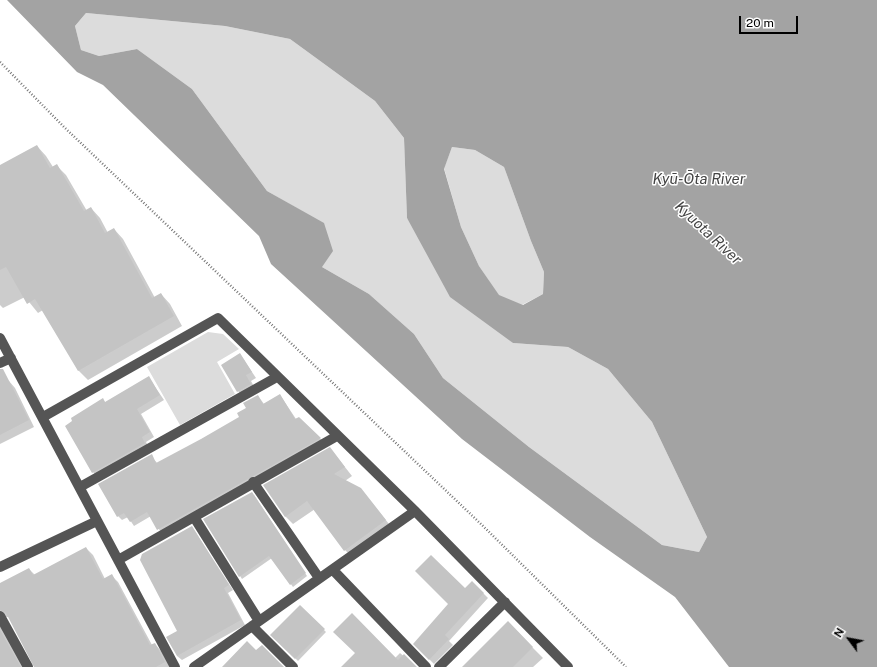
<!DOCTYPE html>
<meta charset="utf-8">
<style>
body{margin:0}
#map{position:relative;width:877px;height:667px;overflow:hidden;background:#fff;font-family:"Public Sans",sans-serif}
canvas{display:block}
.north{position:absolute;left:829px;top:619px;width:40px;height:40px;-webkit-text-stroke:3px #fff;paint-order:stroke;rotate:302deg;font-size:11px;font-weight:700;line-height:16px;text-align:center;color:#000}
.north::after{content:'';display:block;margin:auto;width:14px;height:18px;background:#000;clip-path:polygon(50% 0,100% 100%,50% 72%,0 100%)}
.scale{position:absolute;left:739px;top:16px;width:59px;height:18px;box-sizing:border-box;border:2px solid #000;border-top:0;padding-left:5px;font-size:12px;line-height:14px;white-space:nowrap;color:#000;-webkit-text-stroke:3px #fff;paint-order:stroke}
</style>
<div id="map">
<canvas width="877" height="667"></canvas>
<div class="north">N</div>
<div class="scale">20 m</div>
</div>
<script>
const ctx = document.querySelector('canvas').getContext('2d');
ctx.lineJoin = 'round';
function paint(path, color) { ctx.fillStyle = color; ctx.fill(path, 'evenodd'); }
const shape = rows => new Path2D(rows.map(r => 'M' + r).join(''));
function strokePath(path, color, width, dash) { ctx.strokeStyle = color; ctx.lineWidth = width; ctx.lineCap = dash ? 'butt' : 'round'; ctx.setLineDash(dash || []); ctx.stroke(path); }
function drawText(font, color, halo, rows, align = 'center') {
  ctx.font = font + ' "Public Sans",sans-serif'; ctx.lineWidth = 3; ctx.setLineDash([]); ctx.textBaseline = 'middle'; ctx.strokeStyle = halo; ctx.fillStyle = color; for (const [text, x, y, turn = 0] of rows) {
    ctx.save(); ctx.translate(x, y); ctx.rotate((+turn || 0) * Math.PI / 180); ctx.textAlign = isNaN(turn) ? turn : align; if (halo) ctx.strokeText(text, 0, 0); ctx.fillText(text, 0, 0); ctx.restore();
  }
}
const green = shape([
 [86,13,225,26,290,39,375,101,404,138,407,218,513,343,568,347,608,369,652,422,707,537,699,552,662,545,529,447,443,378,414,334,369,294,322,267,324,224,267,191,192,89,137,49,99,56,81,50,75,26],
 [452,147,475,150,504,167,531,241,544,272,543,294,522,305,499,296,479,266,461,227,444,168],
 [208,332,223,334,239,349,217,362,235,394,180,425,147,367]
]);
const water = shape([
 [7,0,877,0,877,667,729,667,675,597,590,537,462,439,271,264,259,236,103,85,77,72],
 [86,13,225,26,290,39,375,101,404,138,407,218,450,297,513,343,568,347,608,369,652,422,707,537,699,552,662,545,529,447,443,378,414,334,369,294,322,267,333,251,324,223,267,191,192,89,137,49,99,56,81,50,75,26],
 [452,147,475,150,504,167,531,241,544,272,543,294,523,305,499,295,479,266,461,227,444,169]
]);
const shadow = shape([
 [37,146,46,156,53,167,56,165,66,175,87,211,91,208,100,218,108,233,114,229,123,239,155,298,161,294,170,304,182,326,88,380,79,371,43,310,38,313,25,297,3,308,0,305,0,166],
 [240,354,256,378,251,381,256,390,243,397,238,391],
 [149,378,164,400,141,414,154,437,146,442,149,448,97,477,93,472,103,400,106,403],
 [9,381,15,388,34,427,0,444,0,386],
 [280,395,296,419,298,418,324,442,162,534,151,516,134,526,128,517,122,520,118,516,151,456,158,464,241,417,258,396,264,404],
 [330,448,352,476,345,481,361,489,393,529,353,558,345,550,315,509,293,524,285,516],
 [254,495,307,576,293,587,272,558,242,579,204,520],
 [192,527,233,590,228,593,245,625,182,660,177,656,179,631],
 [86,548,93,555,105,579,111,575,118,582,152,645,155,644,161,651,170,667,38,667,9,617,4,617,23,667,0,667,0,584,29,569,35,575],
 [472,582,488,598,449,641,453,645,434,664,414,644],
 [300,606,326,632,298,661,272,635],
 [508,623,543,658,533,667,464,667],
 [400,653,416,667,343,667,395,658]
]);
const building = shape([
 [37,145,50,168,57,164,84,211,91,207,105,233,114,228,152,298,161,293,174,316,78,371,35,299,27,304,6,267,0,270,0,165],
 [240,353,252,372,246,375,251,384,237,392,221,365],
 [0,369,3,369,29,420,0,435],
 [149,376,160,395,137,409,150,432,142,437,145,443,92,473,65,426,72,421,71,418,103,398,105,402],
 [280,394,295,419,299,417,321,438,157,530,147,512,130,522,124,513,117,517,98,484,152,454,156,463,201,439,239,417,237,413,246,408,243,403,258,395,263,404],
 [330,447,345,467,334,474,361,488,386,520,344,551,307,501,285,517,263,485],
 [252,492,306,573,290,585,269,556,239,577,203,519],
 [192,526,229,585,224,588,241,620,177,656,166,637,177,631,140,560,142,554],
 [86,547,103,579,112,574,150,645,155,643,165,662,156,667,34,667,6,613,0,610,0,583,29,568,33,575],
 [431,555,465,588,472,581,484,593,445,635,449,639,429,660,413,644,448,604,415,571],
 [300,605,325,629,295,659,270,635],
 [352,613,398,660,404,654,417,667,341,667,355,653,333,632],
 [508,621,533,647,513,667,462,667],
 [0,630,21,667,0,667],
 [247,641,256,650,262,645,284,667,222,667]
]);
const path = shape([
 [0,62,64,127,482,525,626,667]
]);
const minor = shape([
 [0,338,175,667],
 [0,363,11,358],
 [43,417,218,318,415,511,568,667],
 [253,482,319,578],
 [80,487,277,377],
 [194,517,259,621],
 [118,560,337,436],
 [0,567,97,521],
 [333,570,426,667],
 [0,616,28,667],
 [252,626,293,667],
 [194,667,415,511],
 [439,667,505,602]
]);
const waterNames = [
 ["Kyū-Ōta River",699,179],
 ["Kyuota River",708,233,43]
];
paint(green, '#dcdcdc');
paint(water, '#a3a3a3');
paint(shadow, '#0003');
paint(building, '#c4c4c4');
strokePath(path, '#777', 2.5, [1, 2]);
strokePath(minor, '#555', 10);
drawText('italic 15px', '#444', '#fff', waterNames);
</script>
